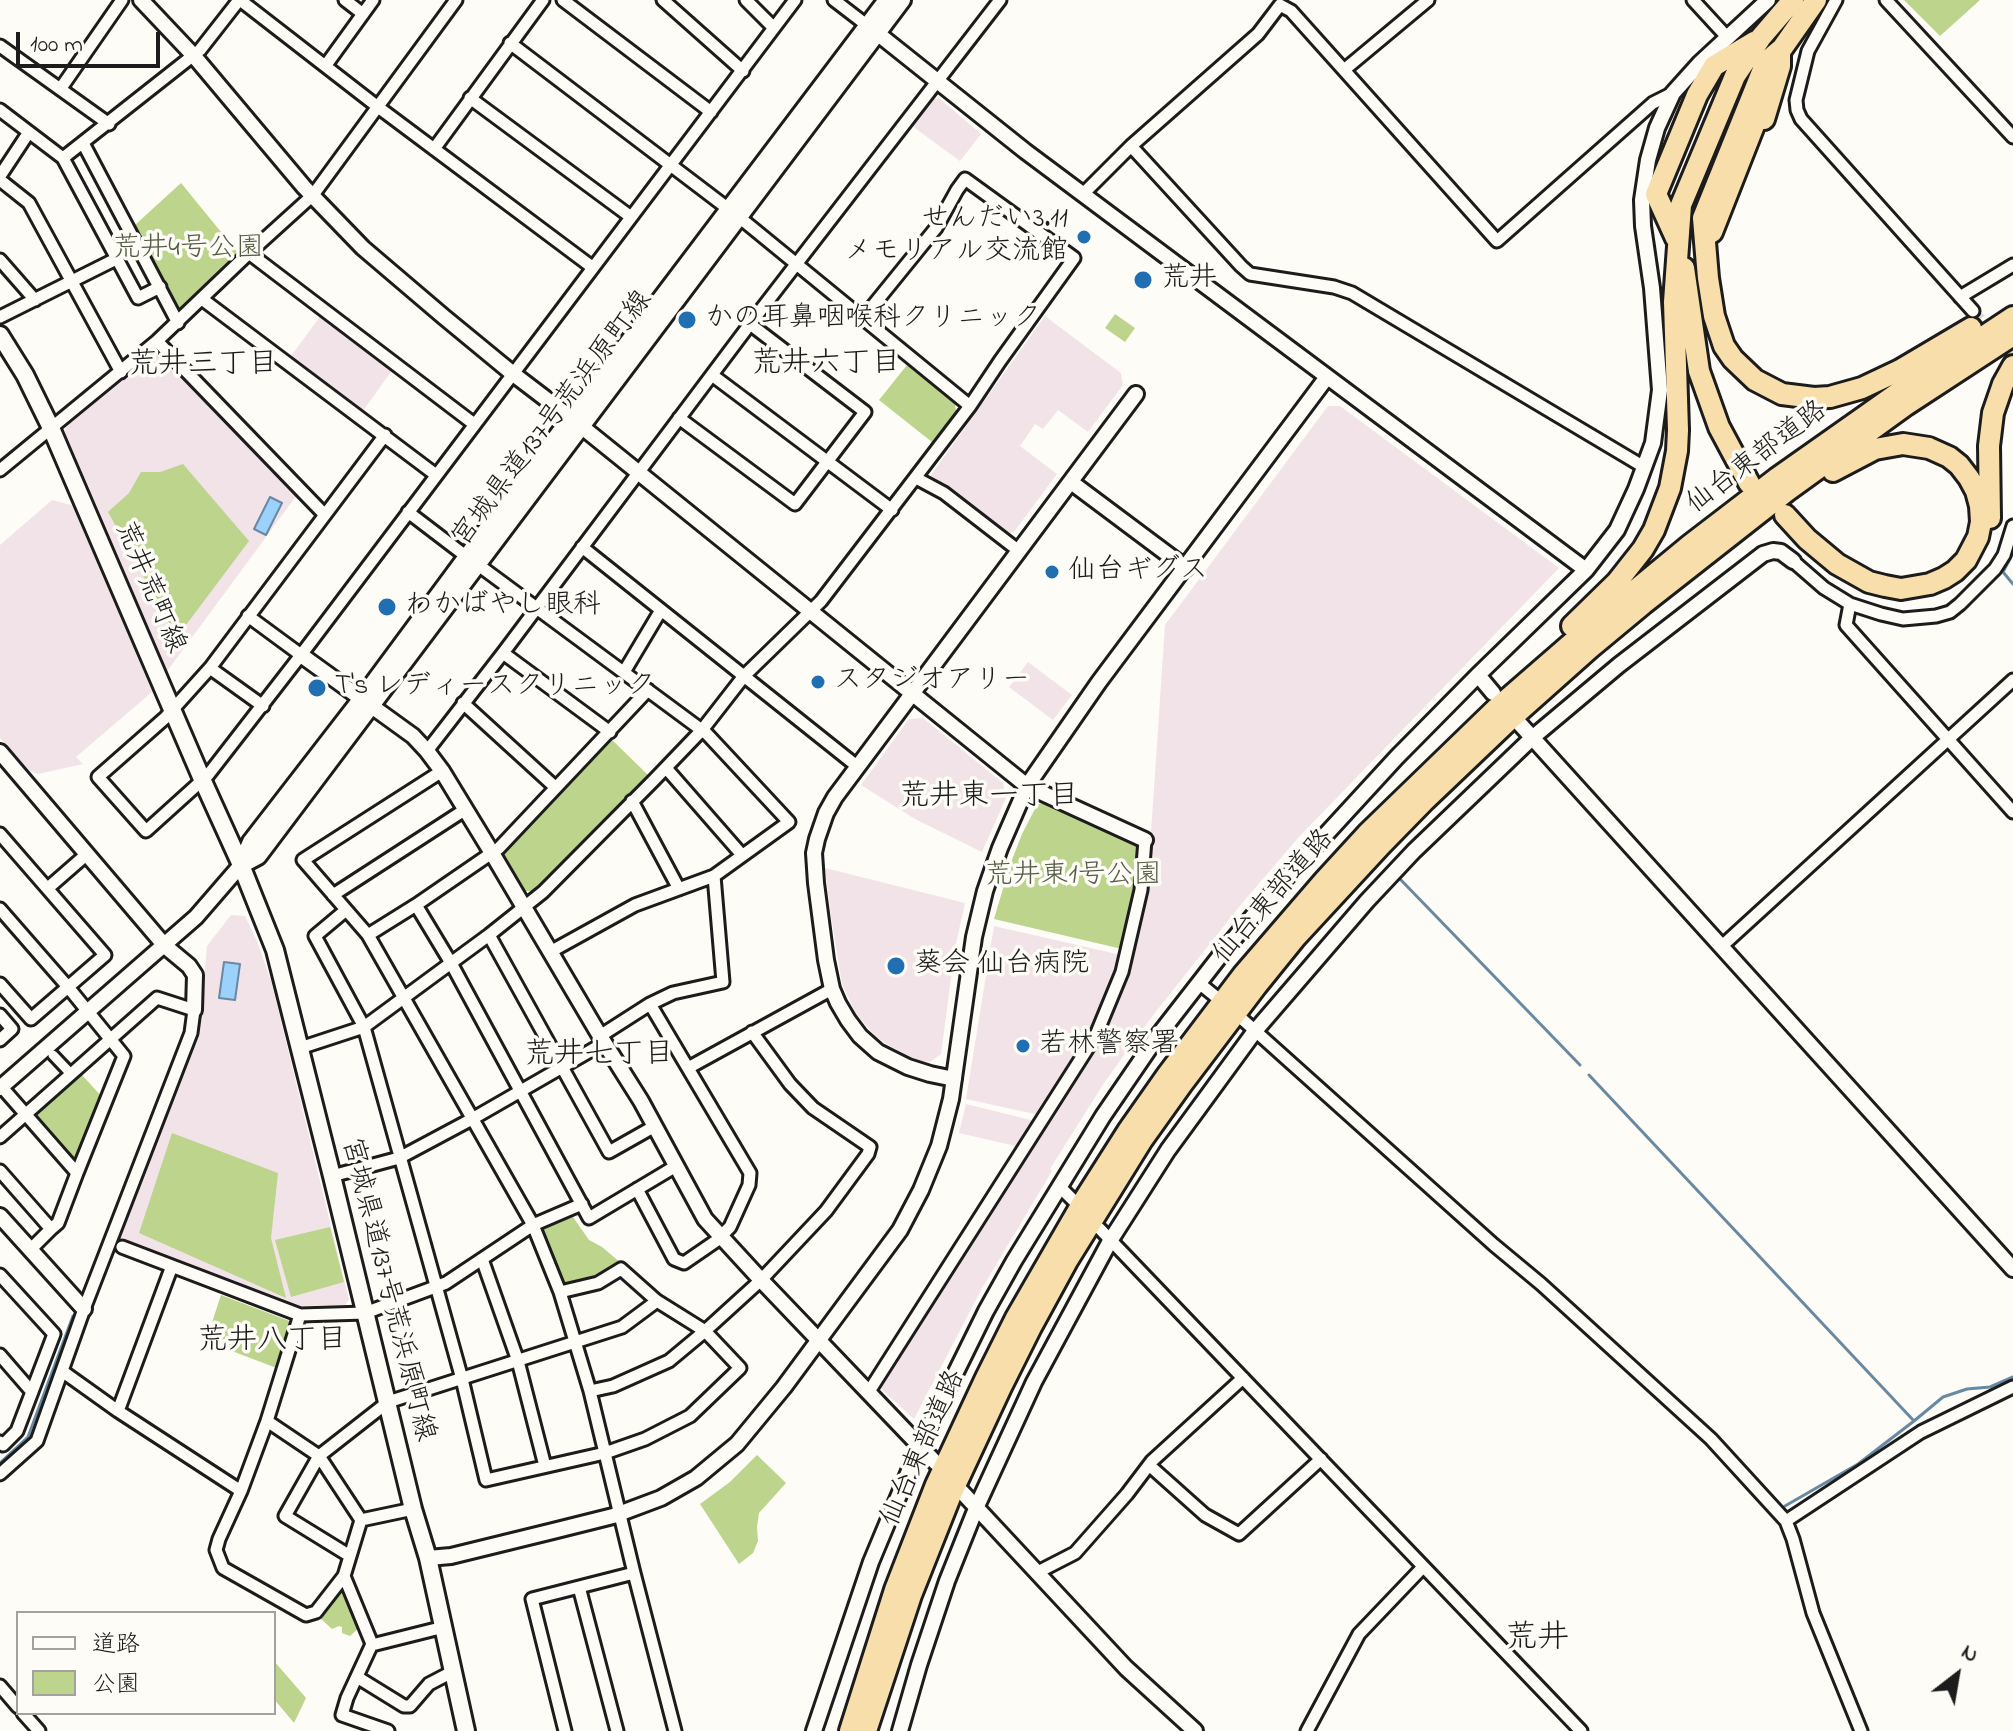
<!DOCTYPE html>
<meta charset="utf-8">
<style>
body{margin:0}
#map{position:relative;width:2013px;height:1731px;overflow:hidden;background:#fdfcf7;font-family:"Indie Flower","Klee One",sans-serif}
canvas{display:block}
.legend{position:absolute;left:16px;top:1611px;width:260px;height:104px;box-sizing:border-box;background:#fdfcf7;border:2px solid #a3a29f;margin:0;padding:10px 14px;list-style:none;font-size:24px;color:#1c1c1c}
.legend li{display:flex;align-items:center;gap:16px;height:40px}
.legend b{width:40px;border:2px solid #a3a29f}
.north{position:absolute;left:1917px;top:1635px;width:80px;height:80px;-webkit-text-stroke:6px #fdfcf7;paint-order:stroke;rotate:31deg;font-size:22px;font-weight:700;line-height:32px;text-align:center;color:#1c1c1c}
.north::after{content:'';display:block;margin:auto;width:28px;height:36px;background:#1c1c1c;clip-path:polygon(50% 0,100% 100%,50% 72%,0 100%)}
.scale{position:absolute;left:16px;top:32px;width:144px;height:36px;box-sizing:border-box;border:4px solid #1c1c1c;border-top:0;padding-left:10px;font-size:24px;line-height:28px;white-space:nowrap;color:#1c1c1c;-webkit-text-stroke:6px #fdfcf7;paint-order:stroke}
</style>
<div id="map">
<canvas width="2013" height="1731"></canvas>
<ul class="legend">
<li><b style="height:10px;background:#fdfcf7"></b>道路</li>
<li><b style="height:22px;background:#bcd48b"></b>公園</li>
</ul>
<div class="north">N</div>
<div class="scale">100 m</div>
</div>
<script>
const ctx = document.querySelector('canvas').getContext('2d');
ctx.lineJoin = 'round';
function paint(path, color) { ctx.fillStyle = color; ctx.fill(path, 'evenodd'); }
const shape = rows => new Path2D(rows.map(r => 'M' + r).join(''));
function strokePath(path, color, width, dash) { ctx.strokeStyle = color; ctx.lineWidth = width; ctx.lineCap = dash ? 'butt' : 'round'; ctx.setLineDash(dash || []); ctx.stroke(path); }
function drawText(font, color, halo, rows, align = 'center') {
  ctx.font = font + ' "Indie Flower","Klee One",sans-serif'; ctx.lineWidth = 7; ctx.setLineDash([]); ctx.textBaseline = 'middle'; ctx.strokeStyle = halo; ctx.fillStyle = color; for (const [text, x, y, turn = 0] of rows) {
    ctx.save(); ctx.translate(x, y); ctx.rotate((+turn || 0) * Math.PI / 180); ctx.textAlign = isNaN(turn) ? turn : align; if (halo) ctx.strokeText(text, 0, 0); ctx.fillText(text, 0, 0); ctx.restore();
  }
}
const built = shape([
 [939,98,981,134,960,161,912,126,933,99],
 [321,315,393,369,363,411,289,359],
 [1045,316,1121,373,1123,385,1088,432,1058,410,1043,429,1035,424,1020,446,1057,474,1014,532,1008,533,950,491,931,480,931,475],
 [155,352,163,353,297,495,165,674,64,433,68,424],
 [1328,406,1340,406,1559,568,1297,839,1239,907,1154,1014,1104,1083,1050,1169,1052,1171,981,1290,914,1419,880,1388,955,1266,1104,1039,1126,982,1148,877,1165,625],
 [52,500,75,506,152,692,76,757,83,764,38,774,30,771,0,738,0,545],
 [1028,662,1072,695,1053,720,1009,687],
 [923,718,1003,783,1006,798,982,852,915,819,861,785,909,719],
 [825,868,965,903,955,948,941,1054,930,1062,919,1061,890,1046,875,1036,855,1012,842,984,831,916],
 [231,915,245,916,257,941,272,984,349,1300,345,1305,298,1306,117,1239,199,1037,207,946],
 [994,926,1121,955,1117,974,1090,1034,1039,1115,966,1099],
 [966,1104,1035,1121,1020,1147,959,1133]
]);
const green = shape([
 [1904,0,1980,0,1940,36],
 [181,183,239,254,178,311,135,225],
 [1115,314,1135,328,1125,342,1105,328],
 [907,365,955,403,956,412,932,442,879,400],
 [183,464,249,541,177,637,108,512,129,493,141,472,160,472],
 [607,735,648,775,533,891,524,891,501,855,502,850],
 [1045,802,1074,813,1135,840,1139,845,1136,887,1122,949,994,919,1010,865,1022,834,1037,805],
 [82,1075,103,1098,80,1161,75,1162,37,1119,37,1112],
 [172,1133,278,1173,271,1238,286,1298,139,1233],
 [573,1217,589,1240,602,1247,621,1263,600,1278,568,1286,560,1282,540,1234,543,1229],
 [330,1227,344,1282,291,1297,275,1240],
 [221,1295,292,1322,279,1369,206,1341],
 [757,1455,786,1483,759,1513,757,1527,758,1541,753,1553,739,1564,700,1504,730,1482],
 [344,1590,361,1626,350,1636,342,1633,342,1627,339,1626,332,1629,319,1617],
 [274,1661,306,1698,294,1723,274,1699]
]);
const water = shape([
 [270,497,282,503,266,535,254,529,270,497],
 [224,962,240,964,235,1000,219,998,224,962]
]);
const stream = shape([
 [2013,553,2003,572,2013,584],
 [1400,879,1580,1065],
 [1589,1075,1914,1421],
 [0,1463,28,1437,73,1316],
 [1785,1506,1858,1464,1914,1421,1943,1397,1967,1389,1990,1387,2013,1377]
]);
const minorTunnel = shape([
 [1973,311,2013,355]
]);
const pedestrian = shape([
 [53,1055,71,1074]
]);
const minor = shape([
 [240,0,378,107,592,267],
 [345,0,363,14],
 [563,0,711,112],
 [663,0,743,71],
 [746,0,773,27],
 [834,0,873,30],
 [1693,0,1727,37],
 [1836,0,1808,51,1796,100,1797,110,1801,119,1973,311],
 [1886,0,2013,137],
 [510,43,739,217,970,406],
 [0,46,109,124],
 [326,65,373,0],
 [1344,70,1428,0],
 [61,88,122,0],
 [470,98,631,217],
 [0,110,63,158,138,298,160,287],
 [83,143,178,323],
 [1131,146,1241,266,1250,274,1334,287,1352,293,1644,467],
 [434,149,543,0],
 [63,158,200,50,239,0],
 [0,176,29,132],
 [0,180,29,203,121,372],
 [1083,194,1131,146,1258,34,1280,5,1291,11,1497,241,1653,103,1673,93],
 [249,253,474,424],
 [0,260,35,300],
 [1960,297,2013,265],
 [202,299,436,475],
 [0,317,118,258],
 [157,341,324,514],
 [712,375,892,510],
 [679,418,795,504,865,412,750,324],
 [385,435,210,668,165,718,98,777,146,831,208,775,301,655,795,0],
 [0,470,157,341,249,253,313,195,456,0],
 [916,478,944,493,1019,551],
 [408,512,467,557],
 [582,547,858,767],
 [1793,561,1824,588,1850,604,1881,614,1903,619,1936,616,1950,612,1960,604,1995,569,2004,555,2013,526],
 [477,564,707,734,789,822,714,876,635,905,550,952],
 [1850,604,1846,625,2013,812],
 [248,616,301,655],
 [503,653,610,732],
 [210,668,263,706],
 [624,672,661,610],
 [463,703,555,787],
 [427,751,503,653,750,324,1000,0],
 [666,768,742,855],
 [442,771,303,860,368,935,533,1225,560,1292,590,1391,634,1573,675,1731],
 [632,801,679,889],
 [0,834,105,955,31,1019,0,984],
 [48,888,87,854],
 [333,895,466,809],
 [416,905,451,963,589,1218,676,1166],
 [0,909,68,987,124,1056,77,1173],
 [346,910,315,936,364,1027,462,1379,486,1480,605,1453,645,1439,690,1416,740,1368,705,1331,669,1361,613,1386,590,1391],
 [368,935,416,905,499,848,648,690],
 [489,935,609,1152,655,1126],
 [1722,946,2013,680],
 [1199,983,1215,996],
 [0,1015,12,1029,0,1040],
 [1242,1019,1494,1245,1541,1284,1711,1439,1786,1521,1793,1539,1813,1613,1861,1731],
 [600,1036,650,1004,673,993,723,982,714,876],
 [300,1048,364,1027,489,935,543,892,654,780,702,730,744,676,821,601,970,406,1000,361,1074,258,965,179,957,190,936,228,863,318],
 [688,1068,832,989],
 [0,1085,77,1173,58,1223,51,1229],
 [0,1137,157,998,194,1010,191,1033,84,1309,37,1441,0,1474],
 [0,1171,51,1229,30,1250],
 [332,1176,399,1158,472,1119,604,1043],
 [1059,1186,1073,1200],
 [637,1189,674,1259,684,1263,716,1241,730,1227,749,1185,750,1173,650,1004],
 [1099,1228,1581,1731],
 [122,1247,300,1315,365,1313,446,1283,533,1225,582,1204],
 [482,1259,518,1361,545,1466],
 [0,1275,54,1334,17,1431,3,1445,0,1442],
 [560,1292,598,1283,621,1269,657,1301,705,1331,761,1280,826,1211,868,1154,870,1147,813,1108,790,1084,752,1032],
 [300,1315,267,1421,241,1491,219,1539,216,1550,223,1568,306,1615,316,1612,344,1576],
 [0,1355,32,1392],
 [62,1371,118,1411,241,1491],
 [868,1393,1096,1035,1122,972,1141,890,1145,840],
 [118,1411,172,1266],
 [267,1421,319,1456,361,1520],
 [1149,1465,1205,1515,1239,1534,1321,1459],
 [413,1509,361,1520,344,1576,372,1644,376,1644,444,1627],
 [1786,1521,1921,1432,2013,1387],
 [350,1556,285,1516,319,1456,388,1402,622,1327,657,1301],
 [1038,1572,1075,1553,1127,1494,1152,1461,1243,1378],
 [579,1587,617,1731],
 [372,1644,347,1698,342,1715,388,1731],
 [357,1677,404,1706,410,1706,429,1684,452,1672],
 [0,1686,18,1707],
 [23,1713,39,1731],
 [565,1731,532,1599,634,1573],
 [1307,1731,1359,1634,1423,1567]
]);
const tertiary = shape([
 [141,0,194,56,304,187,363,248,444,317,512,373,571,418,1027,786,1145,840],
 [877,33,1025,151,1586,570],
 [1071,482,1186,568],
 [301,655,413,736,427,751,442,771,492,853,600,1036,641,1101,705,1219,761,1280,936,1463],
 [1478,675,1493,693],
 [1520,724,2013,1269],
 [0,752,165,946,189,966,195,975,194,1010],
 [954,1079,930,1074,908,1067,878,1052,860,1036,848,1020,838,1003,832,989,826,960,816,883,814,853,817,839,826,813,835,797,1136,394],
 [0,1088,196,917,241,865],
 [0,1216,84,1309],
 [962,1492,1126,1668,1195,1731],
 [428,1558,451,1556,553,1531,613,1516,661,1498,696,1478,737,1444,784,1387,900,1230,921,1190,939,1146,951,1099,974,937,985,891,1000,848,1027,786,1099,682,1327,377],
 [814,1731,871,1562,919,1447,986,1311,1014,1261,1103,1116,1157,1037,1227,947,1273,892,1397,757,1478,675,1586,570,1617,530,1636,489,1653,443,1660,390,1652,288,1643,226,1642,200,1648,160,1657,128,1673,93,1700,63,1768,0],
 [900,1731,919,1665,947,1581,977,1506,1034,1382,1110,1241,1168,1150,1255,1031,1367,901,1414,851,1532,738,1619,665,1763,554,1773,551,1781,552,1793,561]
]);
const secondary = shape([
 [0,335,25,375,51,428,202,779,241,865,275,950,332,1176,413,1509,428,1558,466,1731],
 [241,865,258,856,902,0],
 [241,865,251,842,367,692,500,512,887,0]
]);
const motorway = shape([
 [1751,49,1793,0],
 [1780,50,1766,62,1703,218,1708,278,1714,316,1724,346,1733,359,1755,380,1782,394,1814,398,1830,397,1862,388,1900,370,1971,328],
 [1774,60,1816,0],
 [1764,119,1780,66,1780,50],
 [1712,232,1762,105],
 [1676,238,1656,194,1697,95,1714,66,1754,42],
 [1684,268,1699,371,1719,427,1749,483],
 [1785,515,1807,539,1837,564,1869,582,1885,586,1901,589,1930,584,1944,578,1955,571,1966,560,1978,537,1981,522,1980,506,1976,491,1969,478,1959,465,1949,457,1929,448,1903,444,1875,449,1833,471],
 [1990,518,1989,446,1993,413,2003,384,2013,366],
 [1572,626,1617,582,1643,549,1654,530,1670,488,1677,451,1678,430,1674,302,1681,205,1735,76,1760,39],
 [850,1731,895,1590,936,1485,986,1378,1016,1318,1086,1197,1128,1131,1168,1074,1243,975,1324,881,1368,833,1497,708,1581,635,1690,545,1776,479,1898,393,2013,317],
 [866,1731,911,1595,952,1492,1001,1387,1031,1327,1067,1261,1142,1140,1182,1084,1257,985,1295,938,1381,845,1425,800,1508,721,1590,648,1643,604,1787,491,1906,405,2013,335]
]);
const markers = [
 [1084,237,8,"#1f6fb2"],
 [1143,280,10,"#1f6fb2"],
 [687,320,10,"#1f6fb2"],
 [1052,572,8,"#1f6fb2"],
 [387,607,10,"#1f6fb2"],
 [818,682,8,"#1f6fb2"],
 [317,688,10,"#1f6fb2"],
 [896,966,10,"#1f6fb2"],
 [1023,1046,8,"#1f6fb2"]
];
const poiNames = [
 ["せんだい3.11",1068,221,"right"],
 ["メモリアル交流館",1068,253,"right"],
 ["荒井",1161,280],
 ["かの耳鼻咽喉科クリニック",705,320],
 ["仙台ギグス",1068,572],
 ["わかばやし眼科",405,607],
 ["スタジオアリー",834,682],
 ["T's レディースクリニック",335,688],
 ["葵会 仙台病院",914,966],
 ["若林警察署",1039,1046]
];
const parkNames = [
 ["荒井4号公園",188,250],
 ["荒井東1号公園",1073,877]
];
const streetNames = [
 ["宮城県道137号荒浜原町線",554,420,-53],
 ["仙台東部道路",1758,459,-37],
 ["荒井荒町線",148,588,67],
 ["仙台東部道路",1275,898,-49],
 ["宮城県道137号荒浜原町線",386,1290,76],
 ["仙台東部道路",925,1449,-66]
];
const neighbourhoodNames = [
 ["荒井六丁目",826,366],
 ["荒井三丁目",203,367],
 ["荒井東一丁目",989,799],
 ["荒井七丁目",599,1057],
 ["荒井八丁目",272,1343]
];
const quarterNames = [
 ["荒井",1537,1641]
];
paint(built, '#f2e3e9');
paint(green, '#bcd48b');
paint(water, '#9bd1fa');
strokePath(water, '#6889a1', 2);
strokePath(stream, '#6889a1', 3);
strokePath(minorTunnel, '#dbdad6', 11, [11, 5.5]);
strokePath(pedestrian, '#1c1c1c', 15);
strokePath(minor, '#1c1c1c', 17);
strokePath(tertiary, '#1c1c1c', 20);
strokePath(secondary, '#1c1c1c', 22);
strokePath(motorway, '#1c1c1c', 26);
strokePath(pedestrian, '#fdfcf7', 9);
strokePath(minor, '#fdfcf7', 11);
strokePath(tertiary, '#fdfcf7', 14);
strokePath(secondary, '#fdfcf7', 16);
strokePath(motorway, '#f8deab', 20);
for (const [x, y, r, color] of markers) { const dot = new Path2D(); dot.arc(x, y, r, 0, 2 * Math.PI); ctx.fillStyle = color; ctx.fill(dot); strokePath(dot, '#fdfcf7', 3); }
drawText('28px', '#1c1c1c', '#fdfcf7', poiNames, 'left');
drawText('28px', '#545c43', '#fdfcf7', parkNames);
drawText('28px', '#1c1c1c', '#fdfcf7', streetNames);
drawText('30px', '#1c1c1c', '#fdfcf7', neighbourhoodNames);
drawText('32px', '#1c1c1c', '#fdfcf7', quarterNames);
</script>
